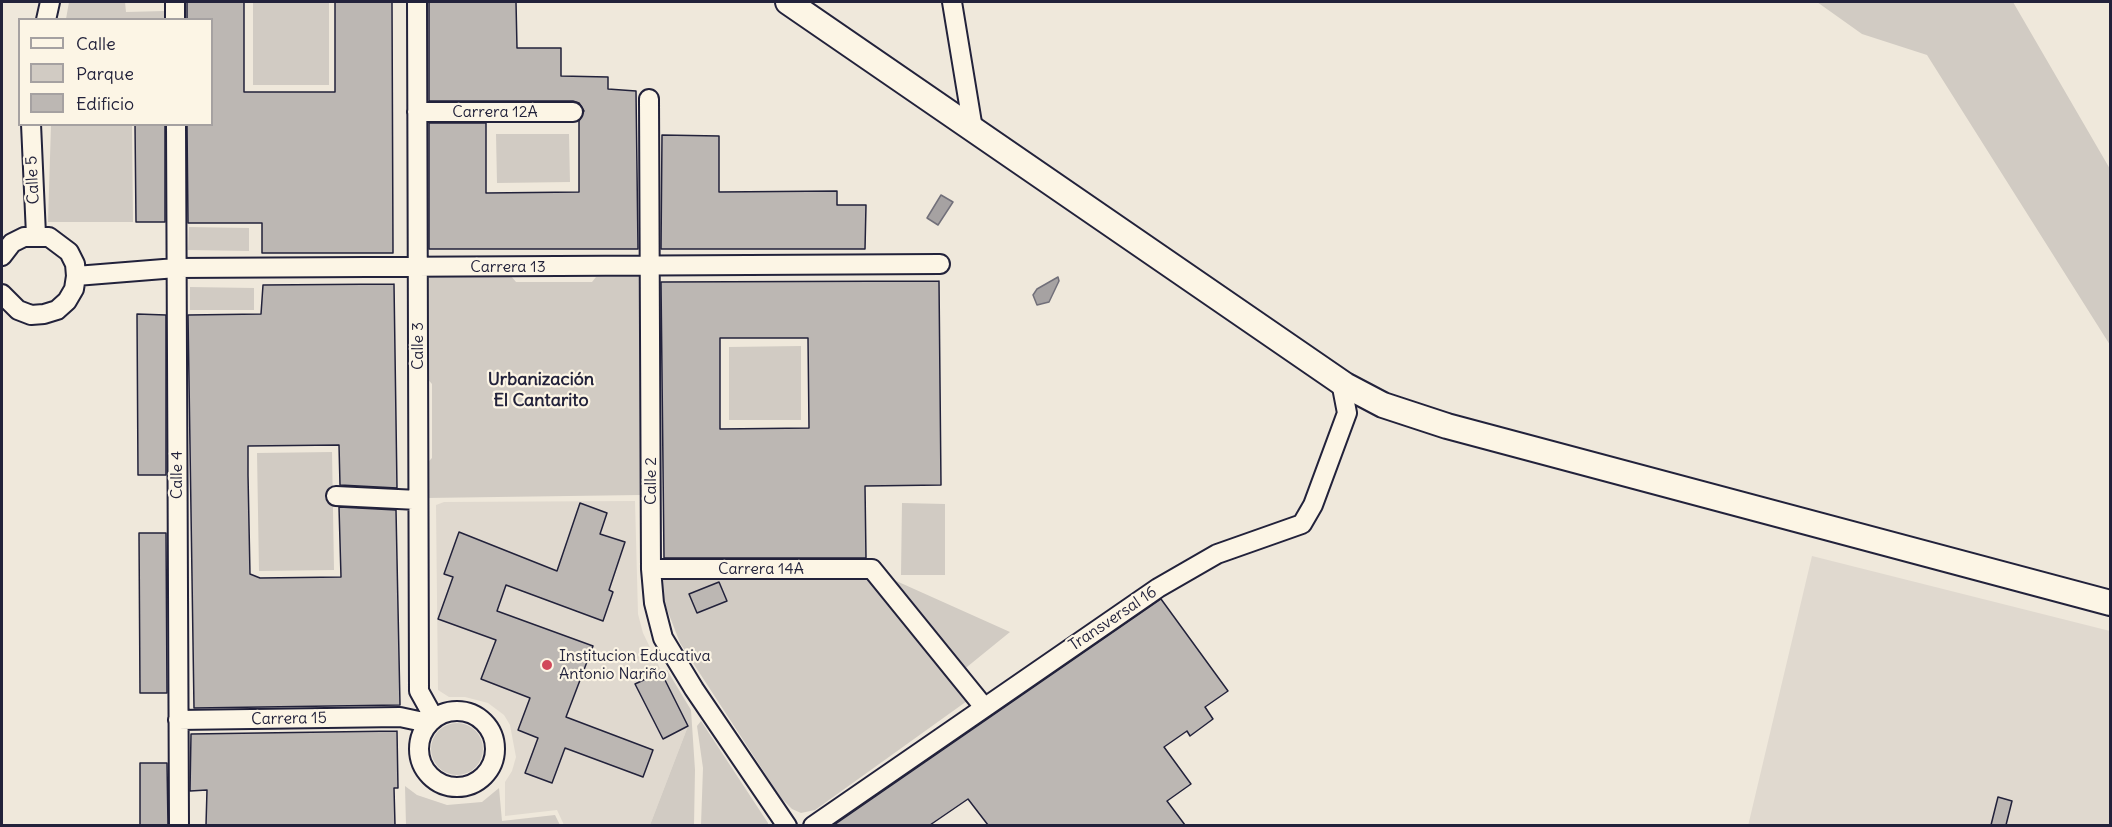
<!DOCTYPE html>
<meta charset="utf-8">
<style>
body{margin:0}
#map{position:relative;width:2112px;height:827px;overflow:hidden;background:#efe8db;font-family:Delius,sans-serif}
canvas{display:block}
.frame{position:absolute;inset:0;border:3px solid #22223b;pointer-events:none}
.legend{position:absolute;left:18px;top:18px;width:195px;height:108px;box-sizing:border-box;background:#fcf5e5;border:2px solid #a5a1a1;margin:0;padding:8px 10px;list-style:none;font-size:18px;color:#22223b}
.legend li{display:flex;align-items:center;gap:12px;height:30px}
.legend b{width:30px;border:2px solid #a5a1a1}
</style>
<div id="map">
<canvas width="2112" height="827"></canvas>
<div class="frame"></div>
<ul class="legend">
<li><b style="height:8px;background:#fcf5e5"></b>Calle</li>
<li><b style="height:16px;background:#d1cbc3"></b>Parque</li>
<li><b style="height:16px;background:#bcb7b3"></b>Edificio</li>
</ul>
</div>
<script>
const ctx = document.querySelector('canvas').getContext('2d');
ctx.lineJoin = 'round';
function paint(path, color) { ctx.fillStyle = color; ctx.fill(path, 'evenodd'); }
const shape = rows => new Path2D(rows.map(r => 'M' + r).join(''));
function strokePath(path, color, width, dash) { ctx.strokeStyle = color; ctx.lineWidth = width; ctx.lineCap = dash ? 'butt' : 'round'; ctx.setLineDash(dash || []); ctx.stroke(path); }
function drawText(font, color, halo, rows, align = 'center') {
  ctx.font = font + ' Delius,sans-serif'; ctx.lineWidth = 4.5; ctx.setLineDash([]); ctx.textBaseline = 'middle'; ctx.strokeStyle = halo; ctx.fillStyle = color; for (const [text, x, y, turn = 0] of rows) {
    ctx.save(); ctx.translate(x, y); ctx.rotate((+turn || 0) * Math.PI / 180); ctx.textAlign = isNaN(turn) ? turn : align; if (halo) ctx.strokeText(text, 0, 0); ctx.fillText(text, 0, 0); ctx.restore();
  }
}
const built = shape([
 [635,501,638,614,643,633,688,726,650,825,564,825,557,810,505,816,505,782,512,771,516,757,510,725,504,715,488,703,465,697,449,697,438,690,436,505,444,502],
 [1812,556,2110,631,2110,825,1748,826]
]);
const green = shape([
 [69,2,125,2,126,12,165,11,165,19,66,19],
 [253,2,329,2,329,85,253,85],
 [1817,2,2013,2,2110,169,2110,345,1927,55,1862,34],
 [51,125,132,125,133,222,48,222],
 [496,134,569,134,570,182,497,183],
 [189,227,249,228,249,251,188,250],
 [425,276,511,276,516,282,592,282,596,277,640,277,640,495,426,498,425,465,432,458,432,384,425,376],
 [190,287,254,288,254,310,190,310],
 [801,346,801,420,729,420,729,347],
 [332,452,334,570,259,571,257,453],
 [902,503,945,504,945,575,901,575],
 [870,573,967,696,967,701,815,810,801,813,792,809,781,798,680,643,663,599,663,580,666,577],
 [888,580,894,580,1010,632,962,671],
 [667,670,691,710,695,770,694,825,650,825,688,726,661,672],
 [701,721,768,823,768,825,701,825,703,768,697,726],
 '431 749a26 26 0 1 1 52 0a26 26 0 1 1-52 0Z',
 [405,786,417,795,447,805,482,802,499,788,502,821,555,815,560,825,406,825]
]);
const water = shape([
 [941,195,953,202,938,225,927,218,941,195],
 [1058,277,1059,281,1049,302,1037,305,1033,295,1037,289,1058,277]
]);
const building = shape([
 [187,2,244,2,244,92,335,92,335,2,392,2,393,253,262,253,262,223,188,223,187,124,212,124,212,20,187,20,187,2],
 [429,2,516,2,517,48,561,48,561,76,608,77,608,89,636,91,638,249,429,249,429,123,486,123,486,193,579,192,579,121,584,111,579,103,573,101,429,101,429,2],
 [135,124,165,124,165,222,136,222,135,124],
 [662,135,719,136,719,192,837,191,837,205,866,205,865,249,661,249,662,135],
 [939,281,941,485,865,486,866,558,664,558,661,282,939,281],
 [720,338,808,338,809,428,720,429,720,338],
 [394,284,397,488,340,485,339,445,248,446,248,475,250,574,260,578,341,577,339,507,396,510,400,705,194,708,188,315,261,314,263,285,394,284],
 [137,314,166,315,166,475,138,475,137,314],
 [580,503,607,513,600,534,625,542,609,590,613,592,603,621,506,585,497,611,593,646,566,717,653,750,643,777,565,748,552,783,525,773,538,738,518,730,530,698,481,679,496,640,438,619,453,577,444,574,459,532,557,571,580,503],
 [139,533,166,533,167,693,140,693,139,533],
 [719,582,727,601,697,613,689,594,719,582],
 [1161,599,1228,691,1205,707,1213,719,1190,736,1187,731,1164,747,1191,784,1167,801,1185,825,988,825,968,799,930,825,834,825,1161,599],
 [661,672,688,726,663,739,635,684,661,672],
 [397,731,398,788,394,788,395,825,206,825,207,790,190,791,191,734,397,731],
 [140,763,167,763,168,825,140,825,140,763],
 [1998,797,2012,801,2006,825,1991,825,1998,797]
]);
const minor = shape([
 [175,2,175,20],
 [417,2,419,691,434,718],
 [952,2,973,129],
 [46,20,50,2],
 [649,99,651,569,654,603,663,638,694,689,787,826],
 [417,112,573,112],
 [31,124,36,235],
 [176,124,179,826],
 [2,256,12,243,24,237,49,237,69,252,75,264,76,276,74,289,67,301,57,310,44,314,31,315,18,310,2,294],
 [76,276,176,268,940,264],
 [336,496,418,500],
 [651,569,872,569,984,707],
 '419 749a38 38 0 1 1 76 0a38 38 0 1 1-76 0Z',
 [178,720,400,717,428,723],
 [813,826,1158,588,1217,554,1302,524,1313,505,1347,413,1341,382]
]);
const major = shape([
 [788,2,1345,385,1383,405,1447,426,2110,603]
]);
const markers = [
 [547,665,6,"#d1495b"]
];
const streetNames = [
 ["Carrera 12A",495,112],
 ["Calle 5",33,180,-93],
 ["Carrera 13",508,267],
 ["Calle 3",418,346,-90],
 ["Calle 4",177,475,-90],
 ["Calle 2",651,481,-90],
 ["Carrera 14A",761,569],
 ["Transversal 16",1113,619,-34],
 ["Carrera 15",289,719,-1]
];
const poiNames = [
 ["Institucion Educativa",559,656],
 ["Antonio Nariño",559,674]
];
const neighbourhoodNames = [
 ["Urbanización",541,380],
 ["El Cantarito",541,401]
];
paint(built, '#e0d9cf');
paint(green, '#d1cbc3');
paint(water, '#a6a2a2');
strokePath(water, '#716f79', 1.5);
paint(building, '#bcb7b3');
strokePath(building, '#22223b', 1.5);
strokePath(minor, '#22223b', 22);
strokePath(major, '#22223b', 28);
strokePath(minor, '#fcf5e5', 18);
strokePath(major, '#fcf5e5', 24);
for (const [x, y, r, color] of markers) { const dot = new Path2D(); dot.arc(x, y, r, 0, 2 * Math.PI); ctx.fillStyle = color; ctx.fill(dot); strokePath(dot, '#fcf5e5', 2); }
drawText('16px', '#22223b', '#fcf5e5', streetNames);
drawText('16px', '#22223b', '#fcf5e5', poiNames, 'left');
drawText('bold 18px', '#22223b', '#fcf5e5', neighbourhoodNames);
</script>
